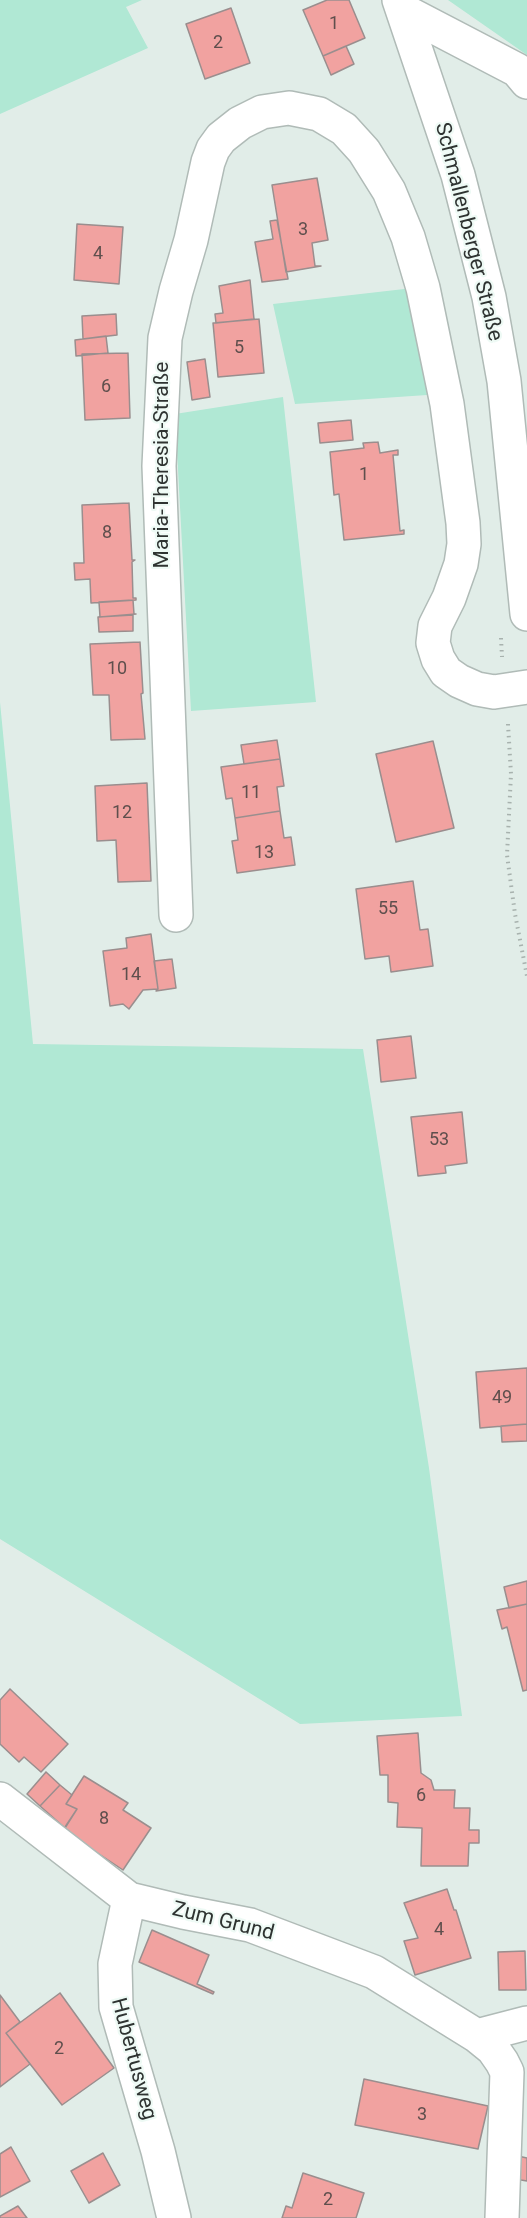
<!DOCTYPE html>
<meta charset="utf-8">
<style>
body{margin:0}
canvas{display:block;background:#e1ede8}
</style>
<canvas width="527" height="2218"></canvas>
<script>
const ctx = document.querySelector('canvas').getContext('2d');
ctx.lineJoin = 'round';
function paint(path, color) { ctx.fillStyle = color; ctx.fill(path, 'evenodd'); }
const shape = rows => new Path2D(rows.map(r => 'M' + r).join(''));
function strokePath(path, color, width, dash) { ctx.strokeStyle = color; ctx.lineWidth = width; ctx.lineCap = dash ? 'butt' : 'round'; ctx.setLineDash(dash || []); ctx.stroke(path); }
function drawText(font, color, halo, rows, align = 'center') {
  ctx.font = font + ' Roboto,sans-serif'; ctx.lineWidth = 4.5; ctx.setLineDash([]); ctx.textBaseline = 'middle'; ctx.strokeStyle = halo; ctx.fillStyle = color; for (const [text, x, y, turn = 0] of rows) {
    ctx.save(); ctx.translate(x, y); ctx.rotate((+turn || 0) * Math.PI / 180); ctx.textAlign = isNaN(turn) ? turn : align; if (halo) ctx.strokeText(text, 0, 0); ctx.fillText(text, 0, 0); ctx.restore();
  }
}
const green = shape([
 [0,0,142,0,126,7,148,48,0,114],
 [448,0,527,0,527,55],
 [413,288,427,395,295,404,273,304],
 [283,397,316,702,191,711,175,414],
 [0,702,33,1044,363,1049,429,1468,462,1716,300,1724,0,1539]
]);
const building = shape([
 [327,0,349,0,365,38,323,56,303,10,327,0],
 [231,8,250,63,205,79,186,24,231,8],
 [346,46,354,64,331,75,323,56,346,46],
 [317,178,328,240,312,243,315,266,321,266,286,272,272,185,317,178],
 [277,220,288,279,262,282,255,242,273,239,270,221,277,220],
 [77,224,123,227,119,284,74,280,77,224],
 [250,280,254,319,216,323,215,314,223,313,219,286,250,280],
 [116,314,117,335,83,339,82,316,116,314],
 [259,319,264,373,218,377,213,323,259,319],
 [106,336,108,353,76,356,75,340,106,336],
 [128,353,130,418,85,420,82,354,128,353],
 [205,359,210,397,192,400,187,362,205,359],
 [351,420,353,440,320,443,318,423,351,420],
 [378,442,380,453,398,450,398,455,393,455,400,531,404,530,404,534,344,540,339,494,334,495,330,452,364,448,363,443,378,442],
 [129,503,132,560,135,560,132,562,133,598,136,598,136,600,91,603,90,579,75,580,74,563,84,563,82,505,129,503],
 [133,600,134,614,136,614,100,617,99,602,133,600],
 [133,615,133,631,99,632,98,617,133,615],
 [140,642,143,693,141,694,145,739,111,740,109,695,93,695,90,644,140,642],
 [277,740,280,759,244,764,241,745,277,740],
 [433,741,454,828,396,842,376,754,433,741],
 [280,759,284,786,277,787,280,811,235,818,232,798,226,799,221,767,280,759],
 [147,783,151,881,118,882,116,840,97,841,95,786,147,783],
 [280,811,284,838,291,837,295,865,237,873,232,841,238,840,235,818,280,811],
 [413,881,420,930,428,929,433,966,391,972,389,956,365,959,356,889,413,881],
 [151,934,158,989,143,990,129,1009,123,1004,110,1006,103,951,127,948,126,938,151,934],
 [172,959,176,988,156,991,158,989,154,961,172,959],
 [411,1036,416,1078,381,1082,377,1040,411,1036],
 [462,1112,467,1163,445,1166,446,1173,418,1176,411,1117,462,1112],
 [527,1368,527,1424,480,1428,476,1372,527,1368],
 [527,1424,527,1441,502,1442,501,1426,527,1424],
 [527,1581,527,1604,509,1608,504,1587,527,1581],
 [527,1604,527,1690,523,1691,507,1627,502,1629,497,1610,527,1604],
 [10,1689,68,1744,41,1772,24,1757,19,1762,0,1744,0,1700,10,1689],
 [418,1733,421,1773,431,1780,434,1790,455,1790,454,1808,470,1808,469,1830,479,1830,479,1843,469,1843,468,1866,421,1866,422,1828,397,1827,398,1803,388,1802,388,1775,380,1775,377,1736,418,1733],
 [46,1772,60,1785,40,1806,27,1794,46,1772],
 [84,1776,128,1803,123,1810,151,1828,123,1870,63,1830,77,1809,66,1804,84,1776],
 [60,1785,72,1795,66,1804,77,1809,65,1828,40,1806,60,1785],
 [447,1889,454,1910,456,1910,471,1958,415,1975,404,1941,418,1938,404,1903,447,1889],
 [152,1930,209,1955,197,1984,214,1992,213,1994,139,1962,152,1930],
 [525,1951,526,1990,499,1990,498,1952,525,1951],
 [60,1993,114,2068,62,2105,6,2033,60,1993],
 [0,1995,20,2022,6,2033,30,2064,0,2087,0,1995],
 [364,2079,488,2106,478,2149,355,2125,364,2079],
 [11,2147,30,2181,0,2197,0,2154,11,2147],
 [103,2153,120,2185,89,2203,71,2171,103,2153],
 [518,2156,527,2158,527,2181,515,2179,518,2156],
 [303,2173,364,2193,356,2218,282,2218,286,2206,292,2208,303,2173],
 [18,2206,27,2218,0,2218,0,2216,18,2206]
]);
const path = shape([
 [501,638,502,657],
 [508,724,511,774,507,855,515,914,527,976]
]);
const minor = shape([
 [404,11,517,70,527,82],
 [176,915,159,466,165,338,176,291,191,240,208,162,213,149,221,138,240,123,262,112,289,108,319,114,344,129,364,151,389,191,408,237,423,288,447,404,463,523,464,544,461,564,449,598,435,626,433,643,438,659,446,672,459,681,477,689,494,692,527,687],
 [0,1799,129,1899,183,1912,250,1925,374,1972,477,2036,527,2023],
 [129,1899,115,1964,116,2007,158,2151,174,2218],
 [477,2036,493,2049,502,2062,507,2072,502,2218]
]);
const major = shape([
 [399,0,458,175,489,297,504,381,527,614]
]);
const numberNames = [
 ["1",334,24],
 ["2",218,43],
 ["3",303,230],
 ["4",98,254],
 ["5",239,348],
 ["6",106,387],
 ["1",364,475],
 ["8",107,533],
 ["10",117,669],
 ["11",251,793],
 ["12",122,813],
 ["13",264,853],
 ["55",388,909],
 ["14",131,975],
 ["53",439,1140],
 ["49",502,1398],
 ["6",421,1796],
 ["8",104,1819],
 ["4",439,1930],
 ["2",59,2049],
 ["3",422,2115],
 ["2",328,2200]
];
const streetNames = [
 ["Schmallenberger Straße",468,232,76],
 ["Maria-Theresia-Straße",163,465,-90],
 ["Zum Grund",223,1922,14],
 ["Hubertusweg",133,2059,75]
];
paint(green, '#b0e8d4');
paint(building, '#f1a2a0');
strokePath(building, '#9a8e8e', 1.5);
strokePath(minor, '#b0bbb7', 36);
strokePath(major, '#b0bbb7', 36);
strokePath(path, '#a8b2ae', 4, [1.5, 4.5]);
strokePath(minor, '#fff', 33);
strokePath(major, '#fff', 33);
drawText('18px', '#5f4f4d', null, numberNames);
drawText('21px', '#2e3331', '#eefaf5', streetNames);
</script>
